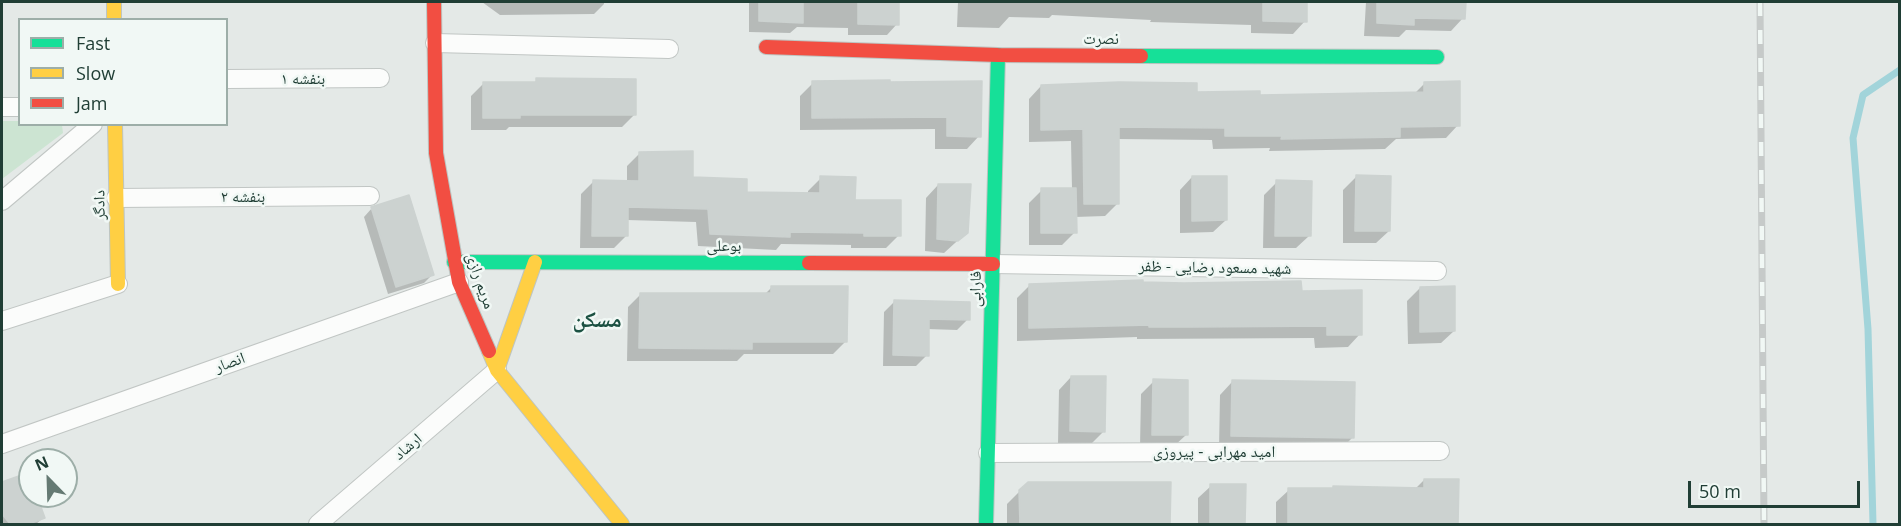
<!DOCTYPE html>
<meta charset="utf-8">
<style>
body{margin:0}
#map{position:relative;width:1901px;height:526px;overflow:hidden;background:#e4e9e7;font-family:"Open Sans",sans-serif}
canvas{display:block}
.frame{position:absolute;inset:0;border:3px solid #203e35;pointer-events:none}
.legend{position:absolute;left:18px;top:18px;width:210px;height:108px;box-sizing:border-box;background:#f1f8f5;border:2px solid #9daea8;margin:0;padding:8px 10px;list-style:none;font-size:18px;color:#203e35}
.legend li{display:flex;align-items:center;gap:12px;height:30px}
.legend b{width:30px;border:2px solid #9daea8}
.north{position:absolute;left:18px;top:448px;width:60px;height:60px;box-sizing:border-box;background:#f1f8f5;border:2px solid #9daea8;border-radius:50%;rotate:337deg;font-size:16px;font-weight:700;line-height:24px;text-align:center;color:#203e35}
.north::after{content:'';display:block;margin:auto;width:21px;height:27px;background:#657a73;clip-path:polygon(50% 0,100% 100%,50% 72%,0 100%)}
.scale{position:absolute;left:1688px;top:481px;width:172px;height:27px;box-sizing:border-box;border:3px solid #203e35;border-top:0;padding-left:8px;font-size:18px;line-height:21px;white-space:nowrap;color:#203e35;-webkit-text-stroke:4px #f1f8f5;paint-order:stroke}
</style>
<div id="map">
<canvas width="1901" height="526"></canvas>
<div class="frame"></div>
<ul class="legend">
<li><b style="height:8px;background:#16e098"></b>Fast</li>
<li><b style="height:8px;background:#ffcf43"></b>Slow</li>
<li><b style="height:8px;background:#f24e42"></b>Jam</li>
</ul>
<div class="north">N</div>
<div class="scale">50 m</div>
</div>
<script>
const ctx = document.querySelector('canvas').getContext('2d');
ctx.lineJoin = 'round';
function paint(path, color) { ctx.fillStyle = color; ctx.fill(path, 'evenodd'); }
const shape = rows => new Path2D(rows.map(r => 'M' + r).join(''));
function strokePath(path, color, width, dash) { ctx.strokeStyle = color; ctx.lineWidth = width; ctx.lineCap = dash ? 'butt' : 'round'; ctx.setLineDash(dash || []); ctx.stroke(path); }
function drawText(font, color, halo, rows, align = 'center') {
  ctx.font = font + ' "Open Sans","Noto Naskh Arabic",sans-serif'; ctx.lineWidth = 5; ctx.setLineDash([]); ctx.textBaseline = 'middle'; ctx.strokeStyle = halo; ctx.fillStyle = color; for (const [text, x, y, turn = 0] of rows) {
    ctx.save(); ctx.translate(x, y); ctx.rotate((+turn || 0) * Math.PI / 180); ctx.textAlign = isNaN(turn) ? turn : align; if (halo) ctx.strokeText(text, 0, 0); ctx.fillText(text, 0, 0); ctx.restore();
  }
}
const green = shape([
 [2,121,19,121,20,124,62,125,63,133,2,179]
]);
const shadow = shape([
 [482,2,604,2,604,4,594,14,500,15],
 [749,2,898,2,897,24,887,35,848,35,848,28,797,27,790,33,749,32],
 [958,2,1306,2,1305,21,1293,34,1251,33,1251,25,1150,22,1151,20,1052,15,1049,18,1009,17,999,28,957,27],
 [1366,2,1464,2,1463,18,1451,31,1406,30,1399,37,1364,36],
 [537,80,635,114,622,127,509,127,506,130,471,130,471,96,484,83,534,83],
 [813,83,981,83,979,136,967,149,935,149,935,129,800,130,800,96],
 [1425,83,1458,125,1446,138,1396,139,1385,149,1269,151,1270,148,1213,149,1212,140,1117,139,1118,203,1105,216,1075,217,1075,232,1062,245,1029,245,1029,203,1042,190,1072,189,1071,141,1029,142,1029,99,1041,86,1258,97,1414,94],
 [640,153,692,178,745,193,808,194,808,191,821,178,899,235,886,248,851,248,851,245,781,244,776,250,698,246,696,222,627,220,626,236,614,248,580,248,581,194,594,181,627,182,627,166],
 [1192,177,1226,220,1213,232,1180,233,1180,190],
 [1356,177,1389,231,1376,243,1343,243,1343,190],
 [1277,182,1309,236,1296,248,1263,248,1264,195],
 [938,185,966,233,944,253,925,251,926,198],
 [372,208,432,275,424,283,388,294,364,217],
 [1142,283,1300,293,1360,334,1348,347,1315,348,1314,338,1137,339,1137,337,1017,341,1017,298,1029,286],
 [771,288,846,341,833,354,744,354,737,361,627,361,628,307,641,294,765,294],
 [1420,288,1454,331,1441,343,1408,344,1407,301],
 [895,301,968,319,957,330,927,329,927,355,916,366,883,366,884,312],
 [1071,377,1104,431,1091,444,1058,443,1059,390],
 [1154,381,1186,435,1173,447,1140,447,1141,394],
 [1232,382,1353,437,1340,450,1219,448,1220,395],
 [28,475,30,496,36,496,43,518,36,524,2,524,2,484],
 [1424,480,1457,524,1276,524,1276,502,1289,490,1415,489],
 [1028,483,1169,524,1007,524,1007,504],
 [1211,486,1244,524,1198,524,1198,498]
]);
const stream = shape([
 [1873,524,1868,329,1853,138,1863,95,1900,70]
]);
const building = shape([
 [759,2,803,2,803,23,759,21,759,2],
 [858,2,899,2,899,25,858,24,858,2],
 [1263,2,1307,2,1307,22,1263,21,1263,2],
 [1377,2,1466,2,1465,19,1414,18,1414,25,1377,23,1377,2],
 [536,78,636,79,636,115,520,115,520,118,483,118,483,82,536,82,536,78],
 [890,80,890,82,982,81,981,137,947,136,947,117,812,118,812,81,890,80],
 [1460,81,1460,126,1400,127,1400,137,1281,139,1282,136,1225,136,1225,128,1119,127,1119,204,1084,204,1083,129,1041,130,1041,85,1119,82,1197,83,1197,92,1260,91,1260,95,1424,92,1424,82,1460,81],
 [693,151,693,177,747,179,747,192,820,193,820,176,856,177,855,200,901,200,901,236,864,236,864,233,790,232,790,237,710,234,708,209,628,207,628,236,592,236,593,180,639,181,639,152,693,151],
 [1356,175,1391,176,1390,231,1355,231,1356,175],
 [1192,176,1227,176,1227,220,1192,221,1192,176],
 [1276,180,1312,181,1311,236,1275,236,1276,180],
 [938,184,971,184,968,233,958,241,937,239,938,184],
 [1041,188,1076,188,1077,233,1041,233,1041,188],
 [409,195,434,275,396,287,371,207,409,195],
 [1143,280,1143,282,1184,283,1301,281,1302,291,1362,290,1362,335,1327,335,1327,326,1189,327,1149,327,1149,325,1029,328,1029,284,1143,280],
 [771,286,848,286,847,342,752,342,752,349,639,348,640,293,771,293,771,286],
 [1455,286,1455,331,1420,332,1420,287,1455,286],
 [894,300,970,302,970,320,929,319,929,356,893,355,894,300],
 [1071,376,1106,376,1105,432,1070,431,1071,376],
 [1153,379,1188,380,1188,435,1152,435,1153,379],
 [1232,380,1355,382,1354,438,1231,436,1232,380],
 [30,472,30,496,37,496,45,518,26,525,11,525,2,514,2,482,30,472],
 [1424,479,1459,479,1458,525,1288,525,1288,488,1333,488,1333,486,1424,488,1424,479],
 [1028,482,1171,482,1170,525,1020,525,1019,490,1028,482],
 [1210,484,1246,484,1245,525,1210,525,1210,484]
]);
const street = shape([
 [435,43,669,49],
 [226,79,380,78],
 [2,107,20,107],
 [116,198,370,196],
 [2,201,93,124],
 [993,264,1437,271],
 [2,321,118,284],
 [2,444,459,282],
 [988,453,1440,451],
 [318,524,497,370]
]);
const fast = shape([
 [1141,56,1437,57],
 [454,262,809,263],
 [986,524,998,55]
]);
const slow = shape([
 [114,2,114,20],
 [115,124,118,284],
 [489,351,497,370,622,524],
 [497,370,535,262]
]);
const jam = shape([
 [434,2,436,153,459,282,489,351],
 [766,47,998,55,1141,56],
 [809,263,993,264]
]);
const rail = shape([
 [1760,2,1764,524]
]);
const streetNames = [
 ["نصرت",1101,39],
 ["بنفشه ۱",303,79],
 ["بنفشه ۲",243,197],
 ["دادگر",100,205,-91],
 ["بوعلی",724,246],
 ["شهید مسعود رضایی - ظفر",1215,268,1],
 ["مریم رازی",480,281,71],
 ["فارابی",976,289,-89],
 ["انصار",230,363,-20],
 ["ارشاد",408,447,-41],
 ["امید مهرابی - پیروزی",1214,452]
];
const districtNames = [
 ["مسکن",597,321]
];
paint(green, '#cce4d2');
paint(shadow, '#0003');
strokePath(stream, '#a2d4da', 7);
paint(building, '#ccd2d0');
strokePath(building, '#ccd2d0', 1.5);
strokePath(street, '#c1c6c4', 20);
strokePath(fast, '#bdc5c2', 16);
strokePath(slow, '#bdc5c2', 16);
strokePath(jam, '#bdc5c2', 16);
strokePath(street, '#fbfcfb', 18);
strokePath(fast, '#16e098', 14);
strokePath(slow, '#ffcf43', 14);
strokePath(jam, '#f24e42', 14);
strokePath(rail, '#c6cac9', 7);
strokePath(rail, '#f1f8f5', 4.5, [14]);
drawText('16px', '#203e35', '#f1f8f5', streetNames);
drawText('bold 22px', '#1b5142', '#f1f8f5', districtNames);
</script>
